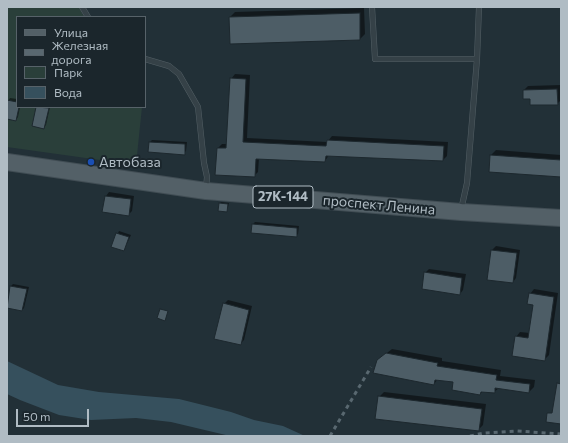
<!DOCTYPE html>
<meta charset="utf-8">
<style>
body{margin:0}
#map{position:relative;width:568px;height:443px;overflow:hidden;background:#223037;font-family:Commissioner,sans-serif}
canvas{display:block}
.frame{position:absolute;inset:0;border:8px solid #b0bcc4;pointer-events:none}
.legend{position:absolute;left:16px;top:16px;width:130px;height:92px;box-sizing:border-box;background:#1b262c;border:1px solid #576269;margin:0;padding:5px 7px;list-style:none;font-size:12px;color:#b0bcc4}
.legend li{display:flex;align-items:center;gap:8px;height:20px}
.legend b{width:20px;border:1px solid #576269}
.scale{position:absolute;left:16px;top:409px;width:73px;height:18px;box-sizing:border-box;border:2px solid #b0bcc4;border-top:0;padding-left:5px;font-size:12px;line-height:14px;white-space:nowrap;color:#b0bcc4;-webkit-text-stroke:3px #1b262c;paint-order:stroke}
</style>
<div id="map">
<canvas width="568" height="443"></canvas>
<div class="frame"></div>
<ul class="legend">
<li><b style="height:5px;background:#536067"></b>Улица</li>
<li><b style="height:5px;background:#596870"></b>Железная дорога</li>
<li><b style="height:11px;background:#2a3f3a"></b>Парк</li>
<li><b style="height:11px;background:#36505d"></b>Вода</li>
</ul>
<div class="scale">50 m</div>
</div>
<script>
const ctx = document.querySelector('canvas').getContext('2d');
ctx.lineJoin = 'round';
function paint(path, color) { ctx.fillStyle = color; ctx.fill(path, 'evenodd'); }
const shape = rows => new Path2D(rows.map(r => 'M' + r).join(''));
function strokePath(path, color, width, dash) { ctx.strokeStyle = color; ctx.lineWidth = width; ctx.lineCap = dash ? 'butt' : 'round'; ctx.setLineDash(dash || []); ctx.stroke(path); }
function drawText(font, color, halo, rows, align = 'center') {
  ctx.font = font + ' Commissioner,sans-serif'; ctx.lineWidth = 4; ctx.setLineDash([]); ctx.textBaseline = 'middle'; ctx.strokeStyle = halo; ctx.fillStyle = color; for (const [text, x, y, turn = 0] of rows) {
    ctx.save(); ctx.translate(x, y); ctx.rotate((+turn || 0) * Math.PI / 180); ctx.textAlign = isNaN(turn) ? turn : align; if (halo) ctx.strokeText(text, 0, 0); ctx.fillText(text, 0, 0); ctx.restore();
  }
}
const green = shape([
 [7,7,79,7,84,17,17,17,17,107,142,107,136,165,7,147]
]);
const water = shape([
 [7,361,58,385,99,392,179,399,231,412,254,420,283,426,305,436,230,436,171,422,136,418,91,420,59,415,20,400,7,394]
]);
const shadow = shape([
 [364,8,365,34,360,39,231,43,230,17,235,12],
 [235,74,250,75,247,138,327,142,332,136,448,142,447,156,443,160,329,155,325,161,259,158,258,172,254,176,216,174,218,148,222,144,228,144,231,79],
 [561,85,561,100,557,104,524,98,524,90,528,86],
 [10,98,17,99,17,107,20,107,18,117,16,120,7,118,7,103],
 [37,107,50,107,46,125,44,127,33,125],
 [152,140,187,142,186,151,184,153,149,151,150,142],
 [496,150,561,155,561,176,491,155],
 [109,192,134,196,132,211,129,214,106,196],
 [221,202,229,203,227,211,220,203],
 [255,222,299,226,298,234,296,236,253,224],
 [119,231,131,235,124,250,112,246],
 [496,246,520,250,516,278,513,282,492,250],
 [429,269,466,274,463,290,460,294,425,273],
 [13,284,29,287,24,308,22,310,7,307,11,286],
 [534,289,558,293,549,355,544,360,516,337,520,332,530,333,534,304,530,294],
 [228,300,252,306,244,340,240,344,224,304],
 [392,349,442,358,442,361,501,370,500,376,535,380,534,387,529,392,499,388,494,392,483,391,480,394,454,381,438,379,434,384,378,360],
 [384,392,486,404,483,425,478,430,379,397]
]);
const building = shape([
 [360,13,360,40,230,44,229,17,360,13],
 [230,78,246,79,243,142,326,146,327,140,444,146,443,161,326,156,325,162,256,159,255,177,215,175,217,148,226,148,230,78],
 [557,89,558,105,530,105,530,99,523,99,523,90,557,89],
 [7,100,17,102,17,107,19,107,16,121,7,119,7,100],
 [36,107,49,108,44,129,32,126,36,107],
 [149,142,185,144,185,155,148,152,149,142],
 [490,155,561,160,561,177,489,172,490,155],
 [105,196,131,199,129,216,102,212,105,196],
 [219,203,228,204,227,212,218,211,219,203],
 [252,224,297,228,297,237,251,233,252,224],
 [116,233,129,237,124,251,111,247,116,233],
 [491,250,517,253,513,283,487,280,491,250],
 [424,272,462,278,460,295,422,289,424,272],
 [10,286,27,289,22,311,7,308,10,286],
 [529,293,554,297,545,361,512,356,515,336,528,338,533,305,527,304,529,293],
 [223,303,249,310,241,345,214,339,223,303],
 [160,309,168,311,165,321,157,318,160,309],
 [386,353,438,363,437,366,497,375,496,380,530,384,529,393,495,388,495,393,481,392,480,395,452,390,453,382,435,380,434,385,373,373,377,360,386,353],
 [557,383,561,384,561,424,546,422,547,413,552,413,557,383],
 [378,396,482,409,479,431,375,419,378,396]
]);
const service = shape([
 [82,7,88,17],
 [372,7,375,59,477,59,467,183,461,210],
 [145,59,169,66,179,74,198,107,204,163,207,177,206,189],
 [477,59,479,7]
]);
const primary = shape([
 [7,162,206,191,461,212,561,218]
]);
const rail = shape([
 [330,436,371,367],
 [470,436,484,433,517,431,561,434]
]);
const markers = [
 [91,162,4,"#1a4fb4"]
];
const shields = [
 [283,197,60]
];
const shieldNames = [
 ["27К-144",283,197]
];
const poiNames = [
 ["Автобаза",99,162]
];
const streetNames = [
 ["проспект Ленина",379,205,5]
];
paint(green, '#2a3f3a');
paint(water, '#36505d');
paint(shadow, '#0007');
paint(building, '#4d5d66');
strokePath(building, '#1d282e', 1);
strokePath(service, '#535f65', 6);
strokePath(primary, '#414d54', 18);
strokePath(service, '#354147', 5);
strokePath(primary, '#536067', 16);
strokePath(rail, '#596870', 3, [4, 4]);
for (const [x, y, r, color] of markers) { const dot = new Path2D(); dot.arc(x, y, r, 0, 2 * Math.PI); ctx.fillStyle = color; ctx.fill(dot); strokePath(dot, '#1b262c', 1.5); }
for (const [x, y, w] of shields) { const box = new Path2D(); box.roundRect(x - w / 2, y - 11, w, 22, 3); ctx.fillStyle = '#1b262c'; ctx.fill(box); strokePath(box, '#b0bcc4', 1); }
drawText('bold 13px', '#b0bcc4', null, shieldNames);
drawText('14px', '#b0bcc4', '#1b262c', poiNames, 'left');
drawText('14px', '#b0bcc4', '#1b262c', streetNames);
</script>
